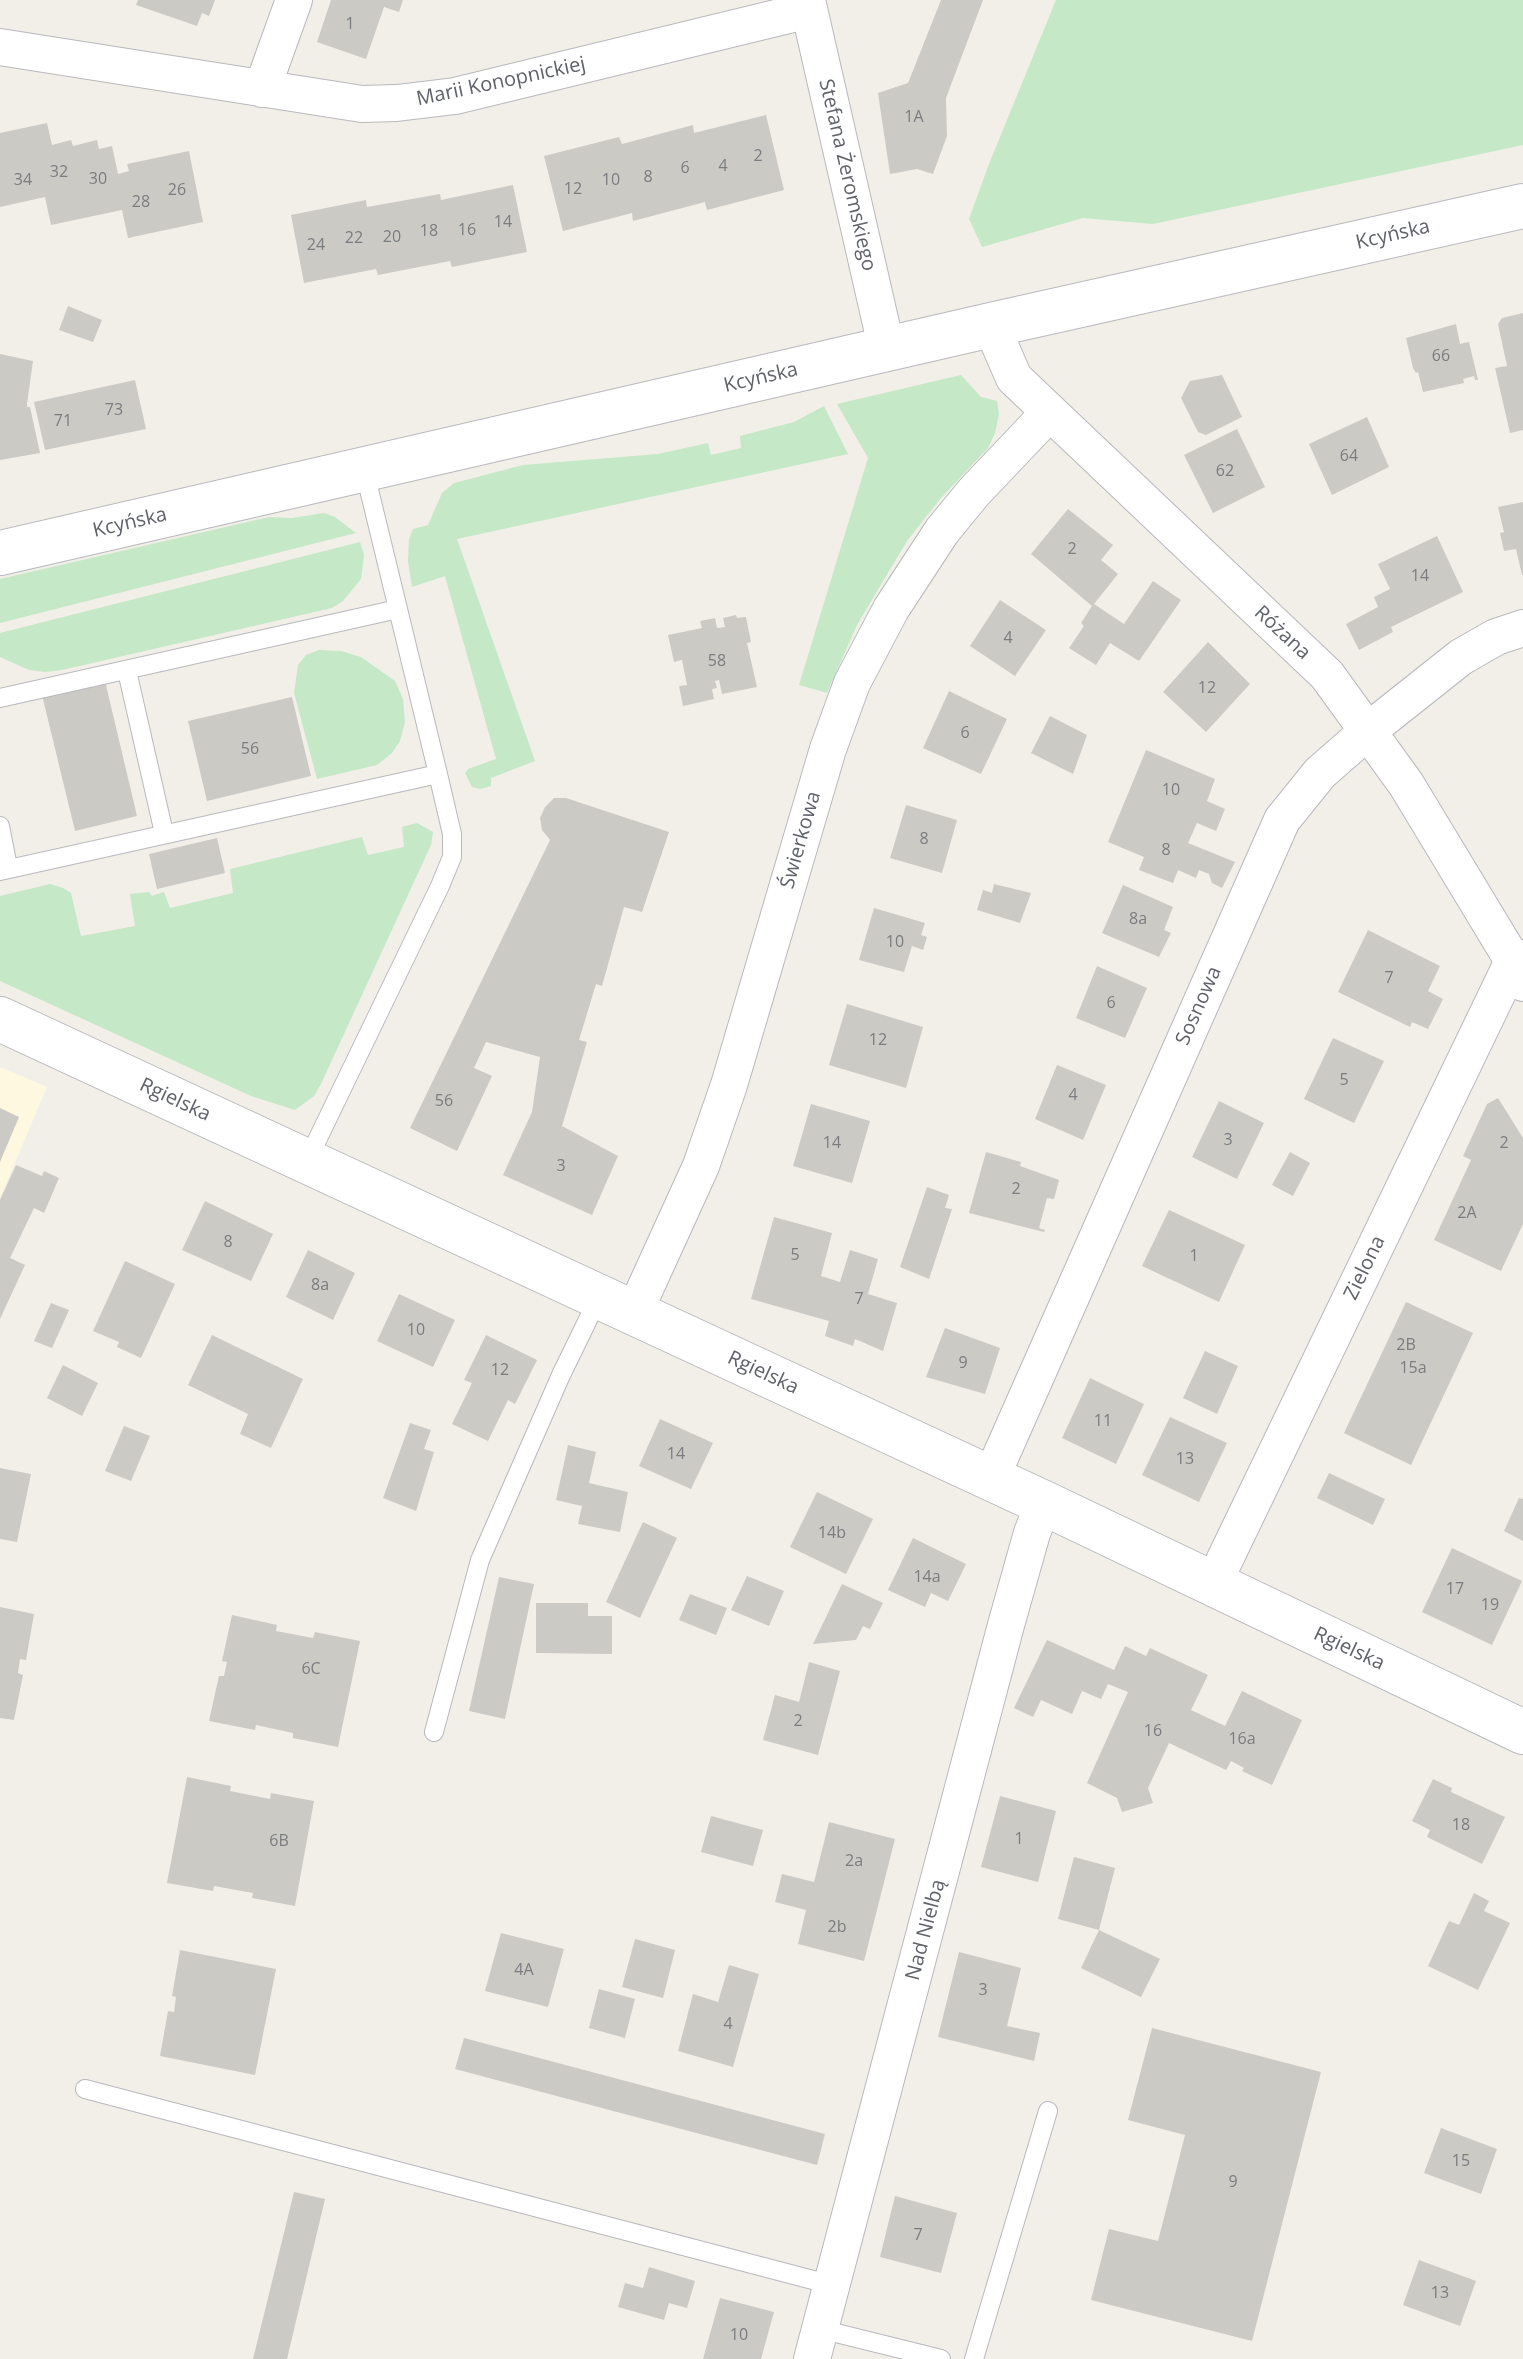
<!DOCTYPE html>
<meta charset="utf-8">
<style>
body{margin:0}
canvas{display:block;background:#f1efe8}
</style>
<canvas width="1523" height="2359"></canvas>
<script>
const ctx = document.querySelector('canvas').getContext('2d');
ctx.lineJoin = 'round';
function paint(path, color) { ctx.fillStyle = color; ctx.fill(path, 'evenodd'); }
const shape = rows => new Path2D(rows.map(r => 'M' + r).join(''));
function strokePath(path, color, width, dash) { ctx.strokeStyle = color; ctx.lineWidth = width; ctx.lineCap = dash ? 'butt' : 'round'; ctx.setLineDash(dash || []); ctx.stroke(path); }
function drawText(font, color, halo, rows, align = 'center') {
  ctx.font = font + ' "Open Sans",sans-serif'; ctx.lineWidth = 7; ctx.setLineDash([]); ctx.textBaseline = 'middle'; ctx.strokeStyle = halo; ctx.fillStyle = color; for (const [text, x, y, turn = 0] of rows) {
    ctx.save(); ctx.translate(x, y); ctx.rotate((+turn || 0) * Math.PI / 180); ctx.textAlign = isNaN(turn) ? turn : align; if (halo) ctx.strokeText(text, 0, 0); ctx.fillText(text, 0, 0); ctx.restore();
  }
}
const commercial = shape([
 [0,1067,47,1087,0,1198]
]);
const green = shape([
 [1056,0,1523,0,1523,145,1153,224,1083,218,982,247,969,219,989,164],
 [961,375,981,397,997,401,999,414,995,433,988,448,941,498,907,541,857,625,827,693,799,685,868,458,837,404],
 [824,406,848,454,457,539,535,761,491,778,491,786,480,789,472,787,465,773,468,769,496,759,445,576,412,587,408,561,409,539,413,529,428,525,442,493,454,483,523,465,658,454,708,443,711,455,741,448,740,436,794,422],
 [324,513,335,517,356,533,0,623,0,579,269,517,292,518],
 [360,542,364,555,361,579,343,601,332,608,62,670,45,672,29,670,0,657,0,633],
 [319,650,341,651,361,657,395,681,403,699,405,722,400,741,392,753,377,765,317,779,294,693,298,665,306,655],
 [417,823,433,832,431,845,321,1084,314,1096,295,1110,251,1096,0,981,0,896,50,884,63,888,71,893,81,936,135,926,130,894,149,892,152,896,164,892,170,908,233,893,230,869,362,837,368,855,404,847,402,827]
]);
const building = shape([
 [138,0,215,0,209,16,202,13,197,26,136,5],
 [331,0,403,0,399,12,384,7,366,59,317,42],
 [941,0,983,0,946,98,947,136,933,174,917,169,890,174,878,93,908,83],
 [766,115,784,190,707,210,705,202,633,221,632,213,563,231,544,156,619,137,622,144,693,125,694,133],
 [47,123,52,145,71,140,73,146,97,140,99,149,112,146,118,174,129,171,127,164,189,151,203,222,128,238,122,210,51,225,45,197,0,207,0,133],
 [513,185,527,252,452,267,450,261,378,275,376,269,304,283,291,215,366,200,367,207,440,194,441,200],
 [68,306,102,320,93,342,59,330],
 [1523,313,1523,430,1510,433,1495,368,1507,366,1498,324,1502,318],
 [1456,324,1460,344,1469,342,1478,380,1475,380,1474,376,1463,379,1464,383,1423,392,1418,372,1416,373,1413,368,1406,338],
 [0,354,33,361,27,404,27,407,30,407,40,453,0,460],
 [1222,375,1242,417,1206,435,1198,432,1181,398,1190,381],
 [135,380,146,429,45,450,34,402],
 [1367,417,1389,467,1332,495,1309,444],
 [1237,429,1265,487,1213,513,1184,455],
 [1523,502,1523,575,1522,575,1516,549,1504,551,1500,533,1504,532,1498,507],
 [1068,509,1113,545,1101,560,1118,574,1094,604,1124,624,1153,581,1181,600,1139,661,1110,643,1096,665,1069,648,1084,626,1081,623,1092,606,1031,554],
 [1437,536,1463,592,1391,627,1393,632,1359,650,1346,624,1378,607,1374,597,1390,589,1378,564],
 [1000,600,1046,630,1015,676,970,646],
 [736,615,737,618,746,617,751,642,747,643,757,687,722,694,719,680,715,681,717,688,712,689,714,699,683,706,679,686,687,685,682,660,674,662,668,635,702,628,700,621,715,618,717,628,725,627,723,618],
 [1208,642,1250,684,1206,732,1163,692],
 [105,681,137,816,75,831,42,695],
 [949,691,1007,719,981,774,923,748],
 [292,697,311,776,207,801,188,721],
 [1050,716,1087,735,1073,774,1031,753],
 [1146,750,1215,779,1207,801,1225,809,1216,831,1197,823,1188,843,1235,862,1222,888,1212,883,1209,874,1199,870,1196,878,1178,870,1173,883,1139,870,1144,857,1108,842],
 [554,798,566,798,669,832,642,912,624,907,602,986,596,984,579,1040,587,1042,562,1126,618,1156,592,1215,503,1175,532,1112,540,1057,486,1042,474,1068,492,1076,457,1151,410,1128,550,840,542,830,540,818,545,807],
 [906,805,957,820,942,873,890,858],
 [217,838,225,873,157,889,149,854],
 [994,884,1031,893,1020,923,977,910,983,890,992,893],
 [1123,885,1173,907,1164,930,1171,933,1159,957,1102,933],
 [874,908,925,923,921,935,927,937,923,950,912,946,904,972,859,960],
 [1368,930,1440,966,1428,991,1443,999,1428,1029,1412,1022,1410,1027,1338,992],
 [1097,966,1147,988,1125,1038,1076,1018],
 [847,1004,923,1027,906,1088,829,1065],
 [1333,1038,1384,1061,1354,1123,1304,1099],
 [1057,1065,1106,1085,1083,1140,1035,1119],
 [1498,1098,1523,1138,1523,1224,1501,1271,1434,1240,1471,1160,1463,1156,1487,1104],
 [1219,1101,1264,1123,1237,1179,1192,1157],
 [811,1104,870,1121,852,1183,793,1166],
 [0,1108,19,1117,0,1162],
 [986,1152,1021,1162,1020,1166,1059,1180,1054,1199,1047,1198,1039,1228,1045,1230,1044,1232,969,1213],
 [1290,1152,1310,1163,1293,1196,1272,1185],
 [16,1165,42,1176,44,1171,59,1178,44,1213,34,1208,10,1258,25,1265,0,1319,0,1200],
 [927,1187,949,1195,945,1208,952,1209,929,1279,900,1267],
 [205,1201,273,1234,251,1281,182,1250],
 [1169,1210,1245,1245,1219,1302,1142,1266],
 [774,1217,832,1233,821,1276,840,1282,850,1250,878,1259,868,1294,897,1303,883,1351,855,1339,853,1346,825,1336,829,1321,751,1299],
 [308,1250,355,1273,333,1320,286,1297],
 [125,1261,175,1284,141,1358,117,1347,119,1342,93,1331],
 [399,1294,455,1320,433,1367,377,1341],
 [1406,1302,1473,1333,1411,1465,1344,1433],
 [51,1303,69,1310,52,1348,34,1341],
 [945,1328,1000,1348,985,1394,926,1377],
 [212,1335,303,1379,271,1448,240,1434,248,1414,188,1385],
 [486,1335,537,1360,515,1404,508,1400,488,1441,452,1424,472,1383,464,1380],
 [1205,1351,1238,1366,1217,1414,1183,1398],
 [63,1365,98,1383,82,1416,47,1398],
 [1090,1378,1144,1404,1116,1464,1062,1438],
 [1170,1417,1227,1443,1199,1502,1142,1475],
 [660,1419,713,1443,691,1489,639,1466],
 [410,1423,431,1430,424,1449,434,1452,416,1511,383,1498],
 [124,1426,150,1436,131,1481,105,1471],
 [568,1445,596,1452,589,1483,628,1492,620,1532,578,1524,582,1506,556,1500],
 [0,1468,31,1474,17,1542,0,1539],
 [1329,1473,1385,1499,1373,1525,1317,1498],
 [817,1492,873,1519,846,1574,790,1547],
 [1519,1498,1523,1499,1523,1541,1504,1531],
 [643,1522,677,1538,640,1618,606,1602],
 [913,1538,966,1564,948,1601,931,1593,925,1607,888,1590],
 [1452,1548,1522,1581,1492,1645,1422,1612],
 [747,1576,784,1591,769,1626,731,1610],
 [499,1577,534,1584,505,1719,469,1711],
 [842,1584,883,1603,870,1629,863,1626,856,1640,813,1644],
 [690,1594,727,1608,716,1635,679,1620],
 [536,1603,588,1603,588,1616,612,1616,612,1654,536,1653],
 [0,1607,34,1614,26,1660,20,1659,18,1673,23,1675,14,1720,0,1718],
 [232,1615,277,1625,276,1631,313,1638,315,1632,360,1641,338,1747,293,1738,293,1733,256,1725,255,1730,209,1721,219,1676,224,1676,227,1662,222,1661],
 [1047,1640,1114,1670,1125,1646,1146,1656,1150,1648,1208,1675,1191,1710,1225,1726,1242,1691,1302,1720,1272,1785,1242,1771,1244,1768,1231,1761,1226,1770,1169,1743,1148,1788,1153,1803,1122,1812,1117,1798,1087,1783,1128,1692,1108,1684,1101,1699,1082,1691,1072,1714,1041,1700,1033,1717,1014,1708],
 [809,1662,840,1671,818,1755,763,1740,775,1695,799,1702],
 [187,1777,231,1786,230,1791,270,1799,271,1793,314,1801,295,1906,252,1898,253,1893,214,1886,213,1891,167,1883],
 [1433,1779,1452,1788,1451,1792,1505,1817,1482,1864,1427,1837,1430,1830,1412,1821],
 [1000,1796,1056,1811,1038,1882,981,1867],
 [711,1816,763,1830,753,1866,701,1852],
 [829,1822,895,1839,864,1961,798,1944,806,1910,775,1902,782,1874,814,1882],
 [1074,1857,1115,1868,1099,1930,1058,1919],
 [1474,1893,1489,1901,1484,1911,1510,1923,1478,1990,1428,1966,1449,1921,1459,1925],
 [1099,1930,1160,1959,1141,1997,1081,1968],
 [501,1933,564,1949,548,2007,485,1991],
 [635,1939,675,1950,663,1998,622,1987],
 [180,1950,276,1969,255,2075,160,2056,168,2011,174,2012,176,1997,172,1996],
 [959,1952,1021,1968,1007,2026,1040,2033,1034,2061,938,2037],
 [729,1965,759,1974,733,2067,678,2051,693,1994,718,2002],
 [599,1989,635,1999,625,2038,589,2028],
 [1152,2028,1321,2072,1252,2341,1091,2300,1109,2229,1158,2241,1185,2135,1128,2120],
 [464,2038,825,2134,817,2165,455,2069],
 [1441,2128,1497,2149,1481,2194,1424,2173],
 [294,2192,325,2199,287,2359,253,2359],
 [895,2196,957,2213,941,2273,880,2257],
 [1419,2260,1476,2281,1460,2326,1403,2305],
 [649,2267,695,2281,687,2308,669,2303,664,2320,618,2307,625,2283,643,2288],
 [720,2298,774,2312,761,2359,703,2359]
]);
const service = shape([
 [364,469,398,609],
 [127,671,164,833],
 [0,698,398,609,438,774,0,871],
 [0,826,8,867],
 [307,1161,440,886,452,857,452,834,438,774],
 [434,1732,480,1560,561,1375,599,1297],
 [85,2089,832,2285],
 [820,2329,941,2359],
 [974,2359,1048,2111]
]);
const minor = shape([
 [807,0,887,350],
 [0,47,362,104,397,103,455,96,809,10],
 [262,89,294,0],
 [991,325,1014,378,1327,675,1406,784,1513,961,1523,983],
 [634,1313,701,1166,729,1085,828,749,852,683,891,609,942,531,974,492,1050,412],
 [991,1478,1282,820,1320,773,1369,730,1461,657,1496,637,1523,628],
 [1213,1584,1513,961,1523,958],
 [812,2359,1006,1625,1032,1533,1044,1503]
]);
const tertiary = shape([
 [0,553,991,325,1523,206],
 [0,1019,1044,1503,1523,1732]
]);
const numberNames = [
 ["1",350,24],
 ["1A",914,117],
 ["2",758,156],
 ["4",723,166],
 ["6",685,168],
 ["32",59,172],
 ["8",648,177],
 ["30",98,179],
 ["34",23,180],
 ["10",611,180],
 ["12",573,189],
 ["26",177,190],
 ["28",141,202],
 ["14",503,222],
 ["16",467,230],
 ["18",429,231],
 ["20",392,237],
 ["22",354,238],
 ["24",316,245],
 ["66",1441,356],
 ["73",114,410],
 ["71",63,421],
 ["64",1349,456],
 ["62",1225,471],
 ["2",1072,549],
 ["14",1420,576],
 ["4",1008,638],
 ["58",717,661],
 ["12",1207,688],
 ["6",965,733],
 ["56",250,749],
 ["10",1171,790],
 ["8",924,839],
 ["8",1166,850],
 ["8a",1138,919],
 ["10",895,942],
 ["7",1389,978],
 ["6",1111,1003],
 ["12",878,1040],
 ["5",1344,1080],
 ["4",1073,1095],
 ["56",444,1101],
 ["3",1228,1140],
 ["14",832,1143],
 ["2",1504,1143],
 ["3",561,1166],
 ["2",1016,1189],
 ["2A",1467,1213],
 ["8",228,1242],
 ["5",795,1255],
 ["1",1194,1256],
 ["8a",320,1285],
 ["7",859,1299],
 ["10",416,1330],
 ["2B",1406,1345],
 ["9",963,1363],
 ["15a",1413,1368],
 ["12",500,1370],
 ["11",1103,1421],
 ["14",676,1454],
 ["13",1185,1459],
 ["14b",832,1533],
 ["14a",927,1577],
 ["17",1455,1589],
 ["19",1490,1605],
 ["6C",311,1669],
 ["2",798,1721],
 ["16",1153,1731],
 ["16a",1242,1739],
 ["18",1461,1825],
 ["1",1019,1839],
 ["6B",279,1841],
 ["2a",854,1861],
 ["2b",837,1927],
 ["4A",524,1970],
 ["3",983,1990],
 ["4",728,2024],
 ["15",1461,2161],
 ["9",1233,2182],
 ["7",918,2235],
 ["13",1440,2293],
 ["10",739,2335]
];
const streetNames = [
 ["Marii Konopnickiej",501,82,-12],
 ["Stefana Żeromskiego",847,175,77],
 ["Kcyńska",1393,235,-13],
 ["Kcyńska",761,378,-13],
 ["Kcyńska",130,523,-13],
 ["Różana",1282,633,43],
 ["Świerkowa",801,840,-74],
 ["Sosnowa",1199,1006,-66],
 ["Rgielska",175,1100,25],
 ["Zielona",1365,1268,-64],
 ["Rgielska",763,1373,25],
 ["Rgielska",1349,1649,25],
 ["Nad Nielbą",926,1930,-75]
];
paint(commercial, '#fef8e0');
paint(green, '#c5e8c7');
paint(building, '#cccac5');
strokePath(service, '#b8b9be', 20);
strokePath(minor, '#b8b9be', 38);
strokePath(tertiary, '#b8b9be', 46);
strokePath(service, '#fff', 18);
strokePath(minor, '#fff', 36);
strokePath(tertiary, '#fff', 44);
drawText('16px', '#7a7c7f', null, numberNames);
drawText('20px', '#5f6268', '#fff', streetNames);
</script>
